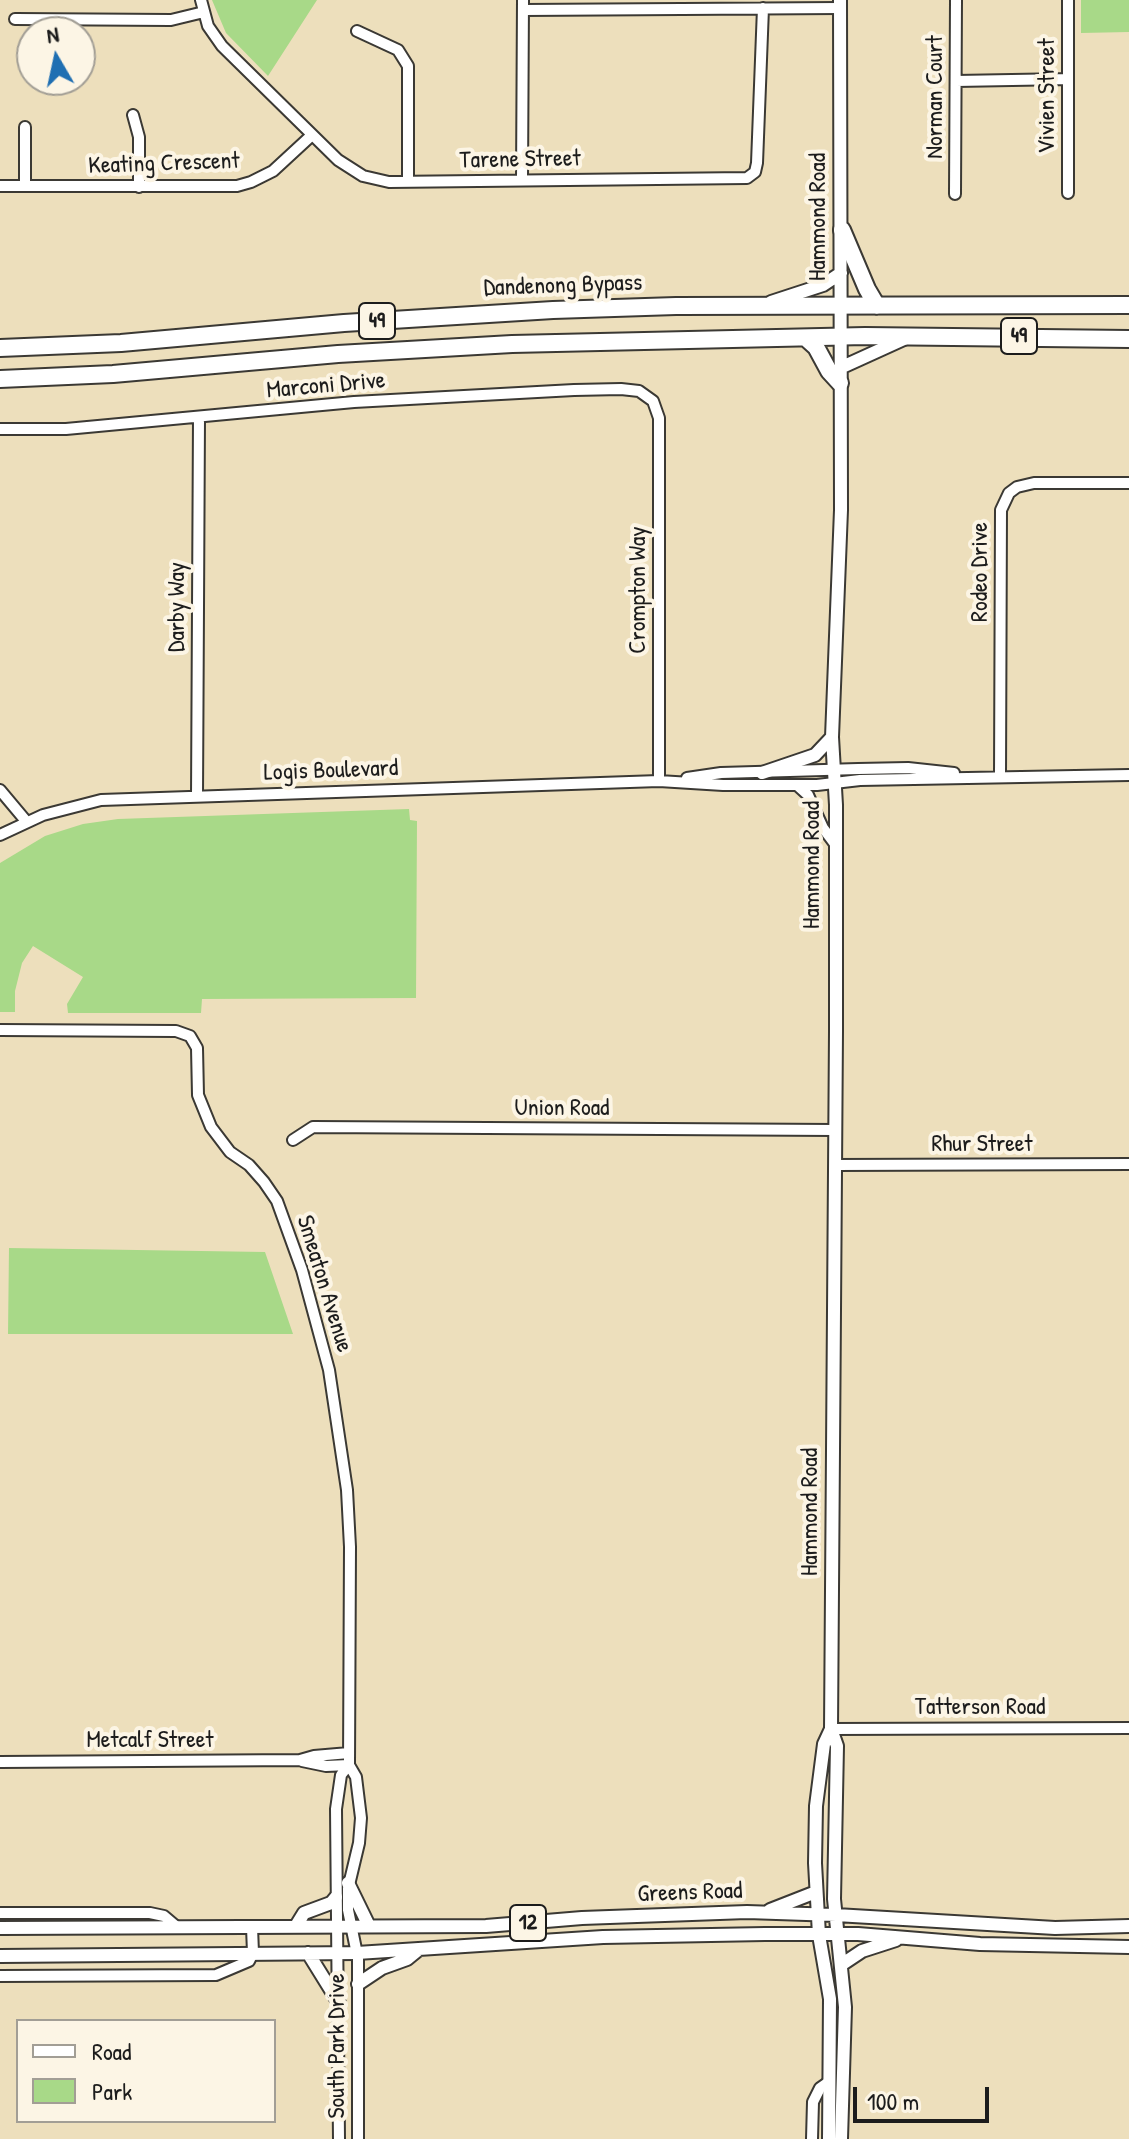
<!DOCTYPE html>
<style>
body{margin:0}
#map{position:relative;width:1129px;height:2139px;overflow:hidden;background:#eddfbc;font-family:"Patrick Hand",sans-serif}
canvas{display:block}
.legend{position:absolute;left:16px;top:2019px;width:260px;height:104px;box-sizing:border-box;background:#fcf5e5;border:2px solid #a29e95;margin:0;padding:10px 14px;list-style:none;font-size:24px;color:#1c1c1c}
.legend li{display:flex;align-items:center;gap:16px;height:40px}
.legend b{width:40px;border:2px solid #a29e95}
.north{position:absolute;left:16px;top:16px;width:80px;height:80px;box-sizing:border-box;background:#fcf5e5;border:2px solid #a29e95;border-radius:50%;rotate:351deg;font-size:22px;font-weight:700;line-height:32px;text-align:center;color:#1c1c1c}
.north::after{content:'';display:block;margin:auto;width:28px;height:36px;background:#1f6fb2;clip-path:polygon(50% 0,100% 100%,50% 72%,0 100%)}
.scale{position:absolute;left:853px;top:2087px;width:136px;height:36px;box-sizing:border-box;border:4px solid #1c1c1c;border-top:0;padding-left:10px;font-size:24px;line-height:28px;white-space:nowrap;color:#1c1c1c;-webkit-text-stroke:6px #fcf5e5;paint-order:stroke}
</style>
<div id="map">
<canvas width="1129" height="2139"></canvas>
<ul class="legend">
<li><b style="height:10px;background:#fff"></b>Road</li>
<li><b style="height:22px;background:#a8d988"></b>Park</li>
</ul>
<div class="north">N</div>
<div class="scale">100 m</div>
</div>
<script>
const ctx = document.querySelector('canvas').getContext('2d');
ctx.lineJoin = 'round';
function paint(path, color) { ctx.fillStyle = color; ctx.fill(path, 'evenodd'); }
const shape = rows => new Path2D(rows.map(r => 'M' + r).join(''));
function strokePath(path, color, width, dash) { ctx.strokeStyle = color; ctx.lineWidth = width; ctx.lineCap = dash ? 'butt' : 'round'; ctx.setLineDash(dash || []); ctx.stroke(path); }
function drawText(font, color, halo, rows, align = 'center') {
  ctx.font = font + ' "Patrick Hand",sans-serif'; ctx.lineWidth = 8; ctx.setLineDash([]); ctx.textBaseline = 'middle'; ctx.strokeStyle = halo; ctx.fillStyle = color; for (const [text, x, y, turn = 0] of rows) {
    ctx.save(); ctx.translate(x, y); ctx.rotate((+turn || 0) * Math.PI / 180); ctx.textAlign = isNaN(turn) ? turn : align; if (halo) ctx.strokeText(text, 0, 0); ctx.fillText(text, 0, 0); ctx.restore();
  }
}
const green = shape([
 [212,0,317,0,268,76,226,33],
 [1081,0,1129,0,1129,32,1081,33],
 [409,809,410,820,417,821,416,998,202,999,201,1013,68,1013,67,1004,83,977,33,946,22,963,15,991,15,1012,0,1012,0,863,45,836,83,824,118,819],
 [9,1248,265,1252,293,1334,8,1334]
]);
const minor = shape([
 [201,0,208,26,222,46,338,160,363,176,389,182,747,178,755,172,757,163,763,8],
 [523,10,840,8],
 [15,19,171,20,204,12],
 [357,31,398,50,408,66,408,182],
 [956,81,1068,79],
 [133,115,139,137,139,187],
 [522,180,523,0],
 [0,186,237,186,251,182,273,171,312,135],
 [25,186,25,127],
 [1068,193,1068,0],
 [955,194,956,0],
 [0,429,66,429,354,402,574,390,621,389,639,391,653,401,659,418,659,781],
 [1000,776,1001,510,1009,493,1017,487,1034,483,1129,483],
 [687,778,721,773,858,769,908,768,954,773],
 [797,785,808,795,823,828,835,844],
 [0,790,26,821],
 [197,796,199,418],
 [0,835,43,815,101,800,659,781,723,785,817,785,860,780,1129,775],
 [0,1030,176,1031,190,1036,197,1048,198,1095,211,1127,230,1152,249,1165,264,1182,277,1201,302,1270,329,1370,347,1490,350,1547,349,1765,356,1777,361,1818,359,1843,348,1889,348,1910,358,1959,358,2139],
 [293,1140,313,1127,835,1130],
 [835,1165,1129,1164],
 [831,1729,1129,1728],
 [302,1761,326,1766,349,1765],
 [0,1762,300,1760,314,1756,349,1753],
 [0,1913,150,1913,164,1916,177,1927],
 [0,1976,216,1975,249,1961,253,1953,252,1927],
 [339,2139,336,1809,341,1775,349,1765],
 [812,2139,813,2102,820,2088,830,2081]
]);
const major = shape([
 [840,0,841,510,832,737,836,805,836,1031,831,1729,837,1746,834,1899,845,2007,841,2139],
 [771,302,823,285,841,273],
 [840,368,906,338],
 [762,773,815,755,832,737],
 [348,1883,369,1926],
 [770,1910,816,1892],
 [296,1926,304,1913,331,1903,336,1897],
 [0,1928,486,1926,582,1918,747,1912,836,1915,1055,1928,1129,1926],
 [308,1953,339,2003],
 [0,1956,357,1953,603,1937,765,1934,858,1934,980,1944,1129,1947],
 [841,1965,862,1951,896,1940],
 [358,1984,382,1968,407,1959,418,1950],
 [829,2139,830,1999,819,1935,815,1863,816,1806,824,1744,831,1729]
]);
const highway = shape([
 [842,230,867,289,877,306],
 [806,338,816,347,829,371,840,383],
 [0,348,121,343,344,323,553,310,676,306,1129,305],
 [0,379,113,374,338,354,512,344,865,336,1129,339]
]);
const shields = [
 [377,321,36],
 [1019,336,36],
 [528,1923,36]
];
const shieldNames = [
 ["49",377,321],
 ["49",1019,336],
 ["12",528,1923]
];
const streetNames = [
 ["Vivien Street",1048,96,-90],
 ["Norman Court",936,97,-90],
 ["Tarene Street",520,160,-1],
 ["Keating Crescent",164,164,-2],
 ["Hammond Road",819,217,-90],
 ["Dandenong Bypass",563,286,-2],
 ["Marconi Drive",326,386,-5],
 ["Rodeo Drive",981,572,-90],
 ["Crompton Way",639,590,-90],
 ["Darby Way",178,607,-90],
 ["Logis Boulevard",331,771,-2],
 ["Hammond Road",813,865,-90],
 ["Union Road",562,1109],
 ["Rhur Street",982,1145],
 ["Smeaton Avenue",324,1284,73],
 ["Hammond Road",811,1512,-90],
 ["Tatterson Road",980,1708],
 ["Metcalf Street",150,1741],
 ["Greens Road",690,1893,-2],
 ["South Park Drive",338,2046,-90]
];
paint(green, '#a8d988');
strokePath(minor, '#3b3934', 14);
strokePath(major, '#3b3934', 16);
strokePath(highway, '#3b3934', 20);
strokePath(minor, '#fff', 10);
strokePath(major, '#fff', 12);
strokePath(highway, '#fff', 16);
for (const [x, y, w] of shields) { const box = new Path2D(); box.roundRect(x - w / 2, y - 18, w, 36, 6); ctx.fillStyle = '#fcf5e5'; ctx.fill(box); strokePath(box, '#1c1c1c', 2); }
drawText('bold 22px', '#1c1c1c', null, shieldNames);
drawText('24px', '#1c1c1c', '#fcf5e5', streetNames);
</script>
